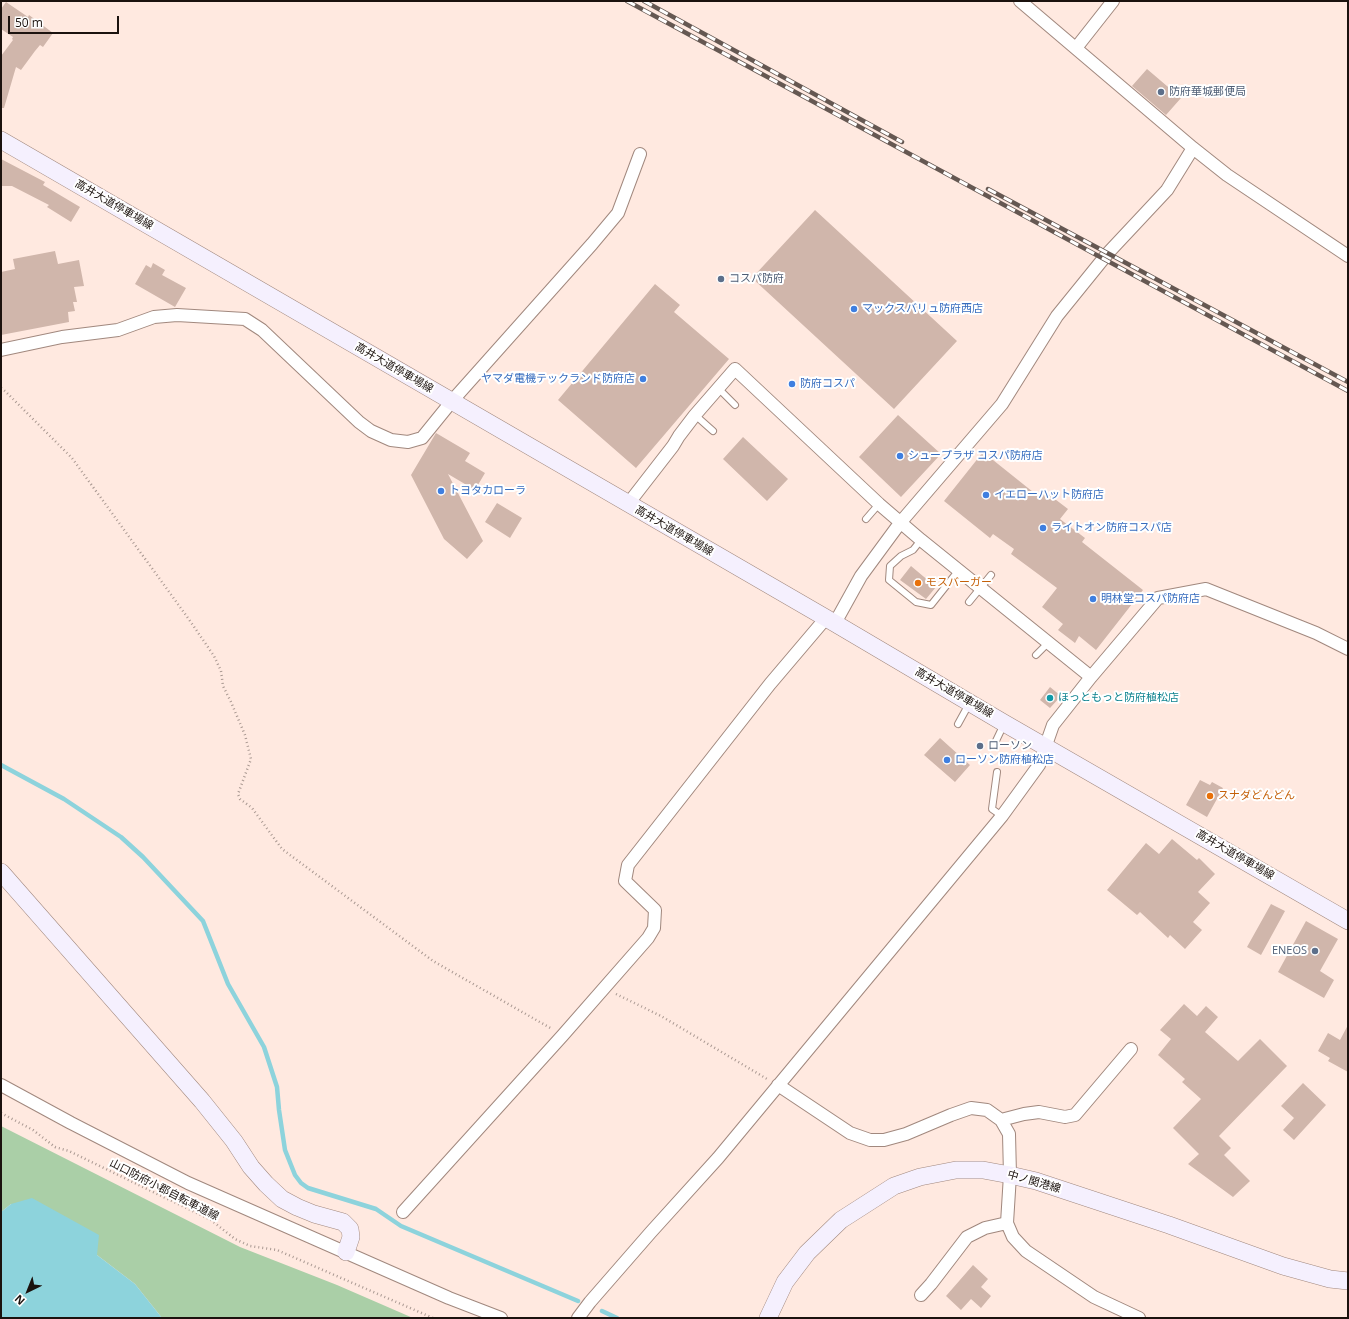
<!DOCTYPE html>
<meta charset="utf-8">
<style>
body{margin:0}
#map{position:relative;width:1349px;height:1319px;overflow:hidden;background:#ffe9e0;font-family:"Open Sans",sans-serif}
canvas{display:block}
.frame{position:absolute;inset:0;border:2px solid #1b120e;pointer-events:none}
.north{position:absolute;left:8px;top:1271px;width:40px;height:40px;-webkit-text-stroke:3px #fff;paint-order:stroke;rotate:223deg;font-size:11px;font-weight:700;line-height:16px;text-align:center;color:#1b120e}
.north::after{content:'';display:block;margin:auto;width:14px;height:18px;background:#1b120e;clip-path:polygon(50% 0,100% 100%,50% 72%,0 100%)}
.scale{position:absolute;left:8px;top:16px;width:111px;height:18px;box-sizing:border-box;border:2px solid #1b120e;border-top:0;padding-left:5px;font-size:12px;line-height:14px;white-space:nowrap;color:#1b120e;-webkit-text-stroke:3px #fff;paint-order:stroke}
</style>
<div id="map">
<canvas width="1349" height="1319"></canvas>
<div class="frame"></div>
<div class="north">N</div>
<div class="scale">50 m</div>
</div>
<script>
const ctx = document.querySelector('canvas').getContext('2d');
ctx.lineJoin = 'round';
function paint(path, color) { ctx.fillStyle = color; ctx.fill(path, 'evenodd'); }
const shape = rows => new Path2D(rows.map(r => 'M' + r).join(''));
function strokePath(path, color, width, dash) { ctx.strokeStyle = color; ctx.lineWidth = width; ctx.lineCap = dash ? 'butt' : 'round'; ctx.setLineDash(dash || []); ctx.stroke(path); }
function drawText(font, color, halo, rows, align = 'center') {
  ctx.font = font + ' "Open Sans","Noto Sans JP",sans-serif'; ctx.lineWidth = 4; ctx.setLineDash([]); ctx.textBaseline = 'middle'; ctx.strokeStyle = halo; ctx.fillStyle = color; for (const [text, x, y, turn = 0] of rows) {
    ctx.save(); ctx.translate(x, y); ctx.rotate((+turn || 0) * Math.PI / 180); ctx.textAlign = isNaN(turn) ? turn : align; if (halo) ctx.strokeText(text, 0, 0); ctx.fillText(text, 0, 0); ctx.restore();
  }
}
const green = shape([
 [1,1126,240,1247,337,1285,413,1318,162,1318,135,1284,97,1255,11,1204,1,1212]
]);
const water = shape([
 [32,1198,99,1235,97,1255,135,1284,162,1318,1,1318,1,1212,11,1204]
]);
const stream = shape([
 [1,765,64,799,121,837,143,857,203,921,228,984,264,1047,277,1087,279,1110,285,1150,295,1175,301,1183,308,1188,376,1209,401,1226,578,1301],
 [602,1311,617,1318]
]);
const building = shape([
 [6,2,28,17,29,15,53,33,43,47,40,45,35,51,21,70,16,67,4,108,1,108,1,56,13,40,12,39,13,37,1,29,1,9],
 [1147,69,1181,98,1166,115,1132,86],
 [1,159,45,182,43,185,80,207,71,222,47,207,49,205,12,186,1,186],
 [815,210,957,341,894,409,752,278],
 [55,251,58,264,79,260,84,286,74,287,77,302,73,302,75,311,68,312,69,322,1,335,1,272,15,269,13,259],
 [153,263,165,270,162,275,186,288,175,307,135,284,146,265,151,268],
 [655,284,680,305,674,312,729,359,636,468,558,400],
 [898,415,941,454,901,497,859,457],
 [436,433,470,453,465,461,485,473,475,490,448,474,483,541,467,559,444,539,411,475],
 [743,437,788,479,767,501,723,459],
 [983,452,1038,496,1043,490,1068,509,1060,519,1085,538,1082,542,1143,590,1096,650,1079,636,1075,643,1058,630,1063,624,1042,607,1057,588,1011,554,1014,549,993,534,990,538,944,501],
 [497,503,522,518,510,538,485,522],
 [911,566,936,587,926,599,900,580],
 [1050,687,1061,696,1050,708,1040,700],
 [940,738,970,765,955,782,924,755],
 [1200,780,1210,785,1212,782,1223,788,1207,817,1186,805],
 [1172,839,1197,860,1199,858,1215,874,1198,892,1210,903,1193,922,1202,930,1185,949,1170,935,1168,938,1140,912,1137,915,1107,890,1146,843,1159,854],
 [1271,904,1285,911,1261,955,1247,947],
 [1306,921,1338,939,1320,971,1334,980,1324,998,1278,972],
 [1184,1004,1197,1016,1206,1006,1218,1017,1205,1032,1238,1061,1260,1039,1287,1066,1219,1136,1231,1148,1224,1155,1250,1181,1233,1197,1188,1164,1199,1154,1173,1128,1201,1099,1182,1082,1185,1079,1158,1055,1171,1039,1160,1030],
 [1348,1025,1348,1072,1328,1061,1330,1058,1318,1051,1328,1033,1340,1040],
 [1303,1083,1326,1105,1294,1140,1283,1130,1294,1118,1281,1106],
 [973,1265,988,1279,981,1287,991,1296,981,1308,971,1299,961,1310,946,1296]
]);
const path = shape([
 [1,388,5,391,72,458,188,618,214,656,221,671,223,686,231,702,245,735,251,759,238,794,240,799,252,808,282,849,433,961,552,1029],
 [616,994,661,1016,767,1079],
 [1,1113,33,1130,55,1147,69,1151,211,1220,235,1239,250,1246,277,1250,433,1318]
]);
const lane = shape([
 [718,388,735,405],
 [695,415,713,431],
 [866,519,879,504],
 [921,540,913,550,901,556,890,566,889,580,916,602,931,605,958,571],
 [969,602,991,575],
 [1036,655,1048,643],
 [958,724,969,704],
 [994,745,1004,724],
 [997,772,992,809,1002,816]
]);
const street = shape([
 [1020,1,1193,148,1227,175,1348,256],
 [1076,48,1113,1],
 [1,350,62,337,118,330,154,317,177,315,245,319,262,330,359,422,371,431,391,440,408,442,422,438,452,401,592,244,618,213,640,154],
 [628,504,673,446,679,436,695,415,735,369,879,504,921,540,1091,677],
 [835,623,861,576,900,523,1002,404,1057,316,1108,253,1167,190,1193,148],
 [1,1085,71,1123,188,1183,449,1298,501,1318],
 [778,1085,850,1133,870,1140,884,1140,906,1134,951,1115,971,1108,987,1110,1001,1120,1009,1134,1010,1175,1007,1223,1013,1237,1026,1251,1094,1297,1139,1318],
 [1001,1120,1024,1114,1039,1112,1065,1117,1075,1115,1131,1049],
 [403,1212,563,1035,648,938,654,928,655,910,625,881,628,865,770,684,826,618],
 [921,1295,931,1284,967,1237,985,1228,1007,1223],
 [578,1318,590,1302,651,1232,718,1158,1002,816,1039,765,1053,725,1091,677,1158,598,1206,589,1316,633,1348,649]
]);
const secondary = shape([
 [1,140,826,618,1004,723,1348,921],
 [1,872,202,1101,234,1141,251,1167,266,1184,282,1199,297,1207,314,1214,343,1222,350,1229,351,1237,346,1252],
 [768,1318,785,1282,807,1253,841,1220,894,1186,920,1177,956,1170,983,1170,1010,1175,1036,1181,1169,1225,1283,1266,1330,1279,1348,1281]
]);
const rail = shape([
 [627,1,1348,391],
 [644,1,902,142],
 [988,189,1348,382]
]);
const markers = [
 [1161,92,4,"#5c6f8a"],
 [721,279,4,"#5c6f8a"],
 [854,309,4,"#3f7fe0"],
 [643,379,4,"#3f7fe0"],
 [792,384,4,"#3f7fe0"],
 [900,456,4,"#3f7fe0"],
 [441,491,4,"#3f7fe0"],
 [986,495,4,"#3f7fe0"],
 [1043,528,4,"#3f7fe0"],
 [918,583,4,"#e8710a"],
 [1093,599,4,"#3f7fe0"],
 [1050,698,4,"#0f9aa8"],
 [980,746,4,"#5c6f8a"],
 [947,760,4,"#3f7fe0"],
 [1210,796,4,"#e8710a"],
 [1315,951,4,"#5c6f8a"]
];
const serviceNames = [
 ["防府華城郵便局",1169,92],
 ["コスパ防府",729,279],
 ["ローソン",988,746],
 ["ENEOS",1307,951,"right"]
];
const streetNames = [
 ["高井大道停車場線",114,205,30],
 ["高井大道停車場線",394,368,30],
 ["高井大道停車場線",674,531,30],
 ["高井大道停車場線",954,693,30],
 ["高井大道停車場線",1235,855,30],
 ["中ノ関港線",1034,1182,16],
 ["山口防府小郡自転車道線",164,1190,27]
];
const shopNames = [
 ["マックスバリュ防府西店",862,309],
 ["ヤマダ電機テックランド防府店",635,379,"right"],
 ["防府コスパ",800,384],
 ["シュープラザ コスパ防府店",908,456],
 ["トヨタカローラ",449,491],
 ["イエローハット防府店",994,495],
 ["ライトオン防府コスパ店",1051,528],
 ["明林堂コスパ防府店",1101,599],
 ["ローソン防府植松店",955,760]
];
const foodNames = [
 ["モスバーガー",926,583],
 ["スナダどんどん",1218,796]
];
const cultureNames = [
 ["ほっともっと防府植松店",1058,698]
];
paint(green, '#aacfa7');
paint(water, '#8dd3dc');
strokePath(stream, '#8dd3dc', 4.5);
paint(building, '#d0b6ab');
strokePath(lane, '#a1887e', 8);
strokePath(street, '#a1887e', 14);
strokePath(secondary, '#a1887e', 18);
strokePath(path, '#aa9992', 2.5, [1, 3]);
strokePath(lane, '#fff', 6);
strokePath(street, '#fff', 12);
strokePath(secondary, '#f5f0fe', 17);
strokePath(rail, '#655852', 4.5);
strokePath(rail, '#fff', 3, [9]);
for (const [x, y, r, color] of markers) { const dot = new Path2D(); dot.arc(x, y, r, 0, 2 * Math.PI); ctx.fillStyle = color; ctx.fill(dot); strokePath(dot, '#fff', 1.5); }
drawText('11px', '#4e5e75', '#fff', serviceNames, 'left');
drawText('11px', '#1b120e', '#fff', streetNames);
drawText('11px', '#366cbe', '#fff', shopNames, 'left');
drawText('11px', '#c56008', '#fff', foodNames, 'left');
drawText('11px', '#0d838f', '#fff', cultureNames, 'left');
</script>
